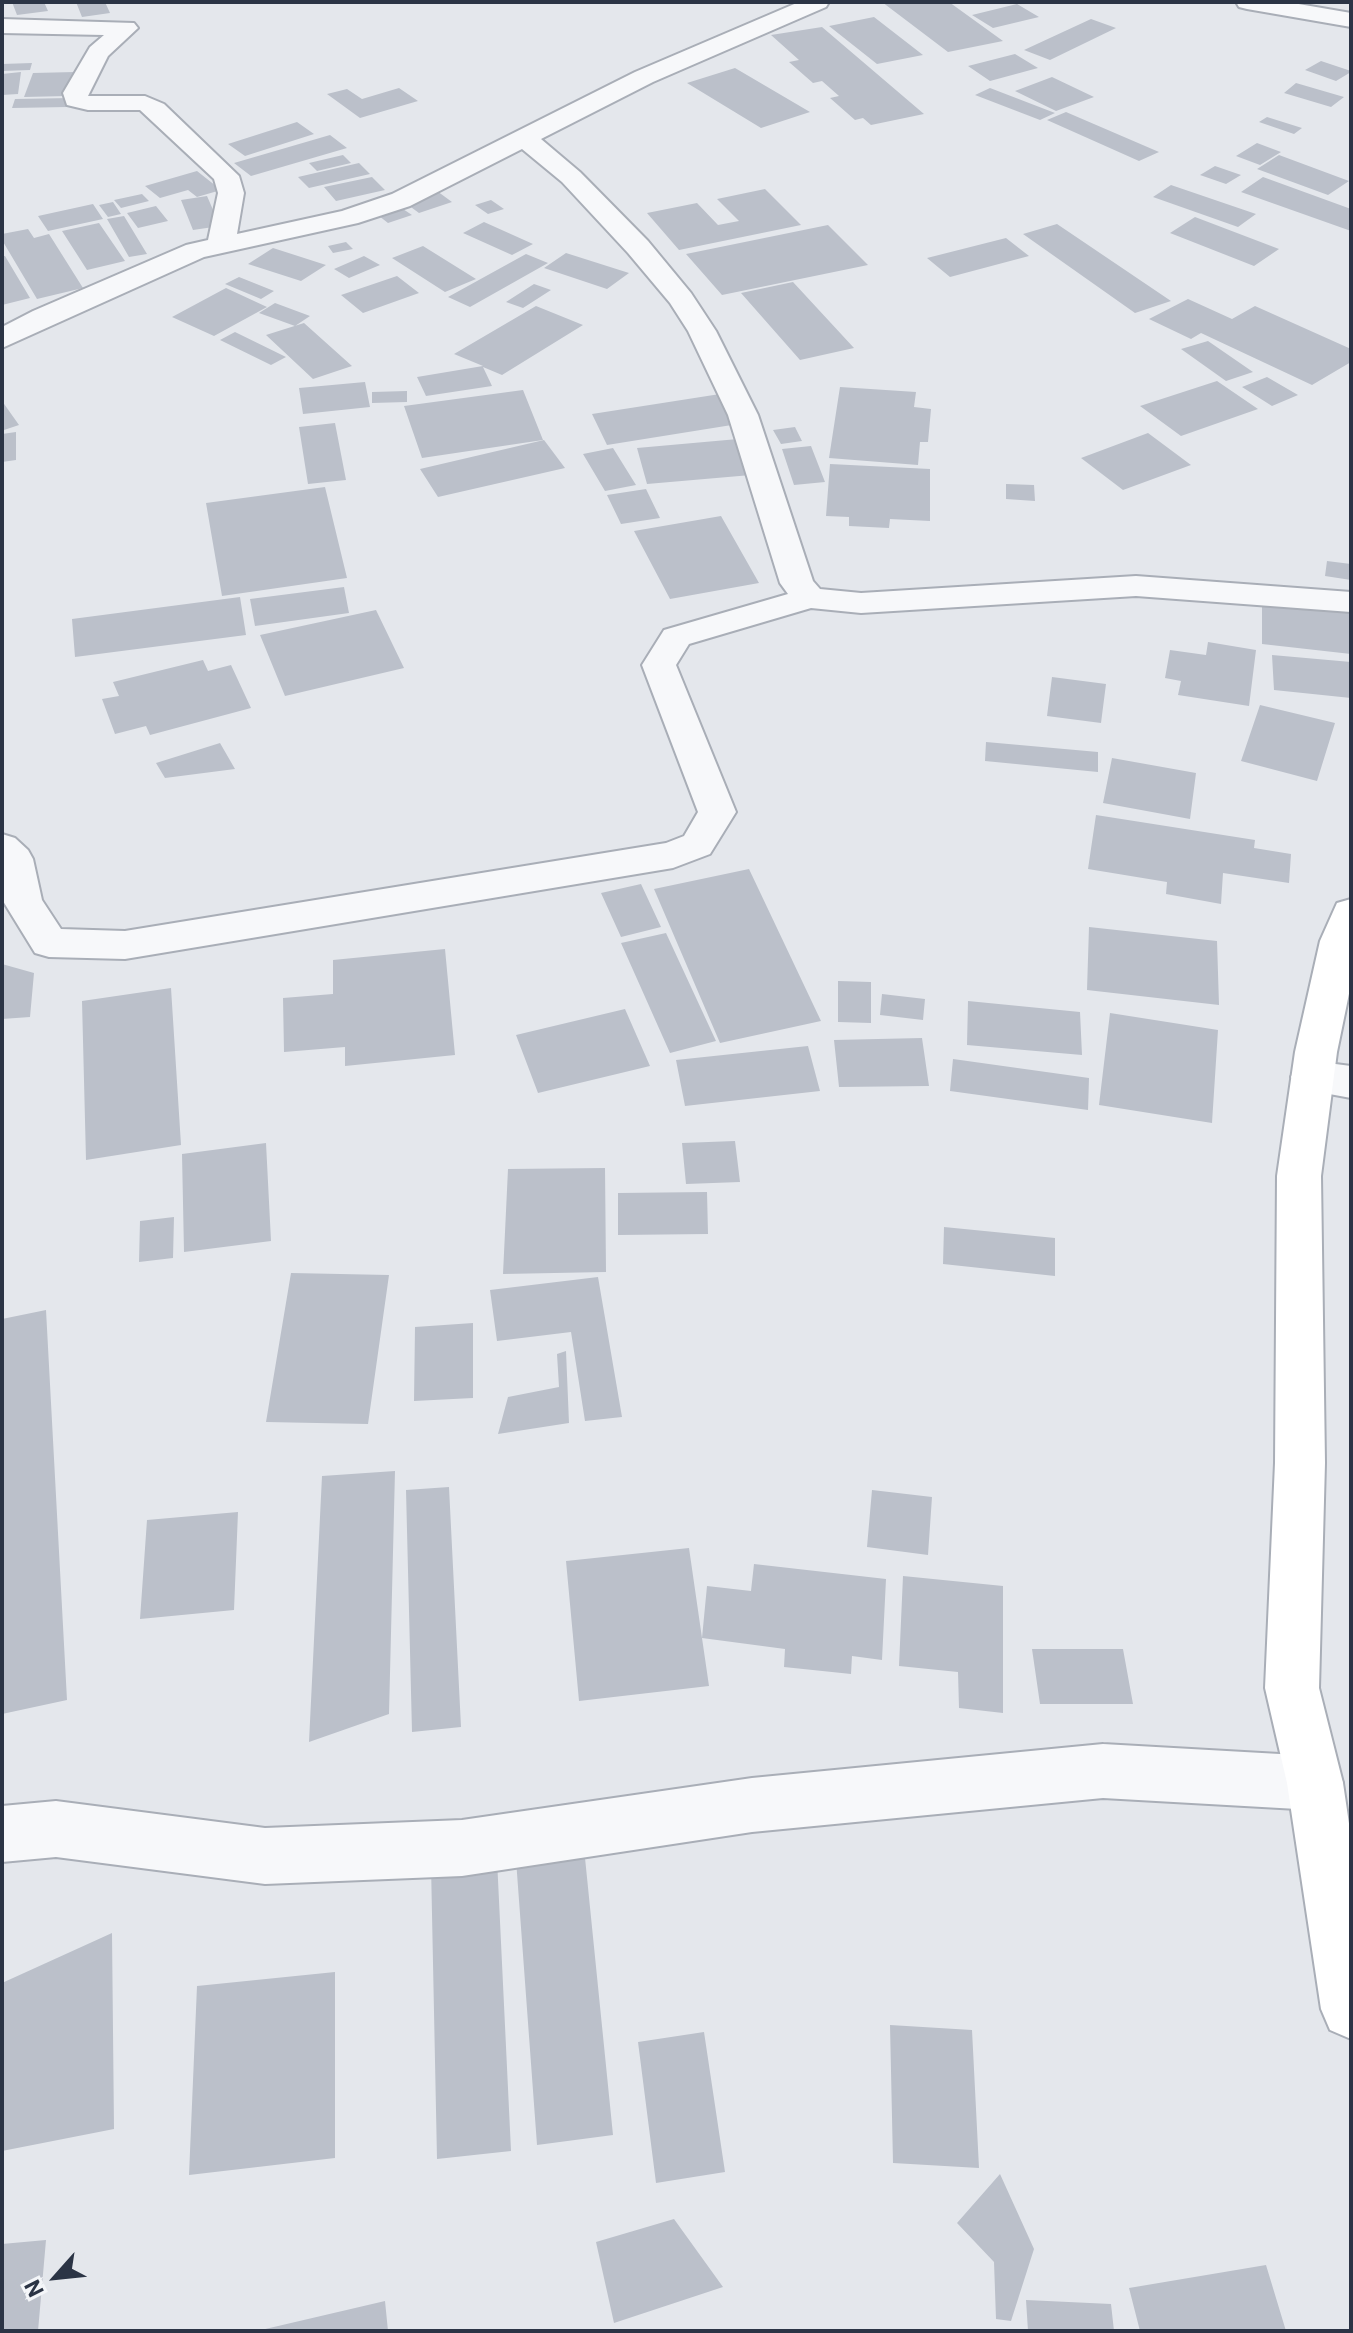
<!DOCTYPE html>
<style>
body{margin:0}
#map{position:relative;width:1353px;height:2333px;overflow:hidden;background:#e4e7ec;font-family:Roboto,sans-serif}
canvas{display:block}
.frame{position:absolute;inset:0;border:4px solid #2b3445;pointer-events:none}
.north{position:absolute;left:16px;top:2237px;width:80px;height:80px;-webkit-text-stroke:6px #f4f6f9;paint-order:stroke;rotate:243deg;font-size:22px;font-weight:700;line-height:32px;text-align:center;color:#2b3445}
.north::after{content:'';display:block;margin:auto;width:28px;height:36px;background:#2b3445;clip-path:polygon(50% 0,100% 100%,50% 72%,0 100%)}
</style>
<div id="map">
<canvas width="1353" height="2333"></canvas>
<div class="frame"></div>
<div class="north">N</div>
</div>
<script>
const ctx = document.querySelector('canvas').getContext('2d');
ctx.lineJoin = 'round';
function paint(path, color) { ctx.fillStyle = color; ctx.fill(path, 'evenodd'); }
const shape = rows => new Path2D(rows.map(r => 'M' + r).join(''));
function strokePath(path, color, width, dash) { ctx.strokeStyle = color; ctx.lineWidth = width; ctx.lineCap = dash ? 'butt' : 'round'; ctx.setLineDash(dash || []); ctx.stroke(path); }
const building = shape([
 [12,2,44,2,48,11,17,15],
 [76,2,105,2,110,13,82,17],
 [882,2,949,2,1003,41,948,52],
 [1017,4,1039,17,993,28,972,15],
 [874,17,923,55,877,64,829,26],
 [1091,19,1116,28,1050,60,1024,50],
 [822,27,924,114,871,125,863,118,855,120,830,98,839,96,822,81,813,83,789,62,799,60,771,35],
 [1015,54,1038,68,990,81,968,66],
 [1321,61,1351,71,1351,72,1336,81,1305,70],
 [32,63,30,70,2,71,2,64],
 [735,68,810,112,761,128,687,83],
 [21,72,18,94,2,95,2,74],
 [75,72,67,96,24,97,33,73],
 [1052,77,1094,97,1056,111,1015,91],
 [1296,83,1344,97,1331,107,1284,93],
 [399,88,418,101,360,118,327,94,347,89,362,99],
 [990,88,1055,113,1040,120,975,95],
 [71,98,67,107,12,108,15,99],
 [1066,112,1159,152,1139,161,1047,120],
 [1267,117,1302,128,1294,134,1259,122],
 [297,122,314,134,245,156,228,144],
 [330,135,347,148,251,176,234,163],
 [1257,143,1281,152,1260,165,1236,156],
 [343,155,351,163,317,171,309,163],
 [1279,155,1349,181,1328,195,1257,169],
 [359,163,370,174,309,188,298,177],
 [1215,166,1241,175,1226,184,1200,175],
 [197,171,221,190,197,197,188,190,160,198,145,186],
 [372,177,385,190,336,201,324,187],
 [1263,177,1351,209,1351,231,1241,192],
 [1171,185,1256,214,1238,227,1153,197],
 [765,189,801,225,679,250,647,213,697,203,718,225,739,221,717,199],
 [437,191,452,202,419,213,404,202],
 [142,194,149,201,121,208,114,200],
 [207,196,220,226,193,230,181,200],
 [491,200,504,209,488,214,475,205],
 [113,202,121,214,108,217,99,205],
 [93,204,103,219,48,231,38,216],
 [397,205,412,215,388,223,374,212],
 [156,206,168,221,138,228,127,213],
 [124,216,147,254,129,257,107,219],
 [1195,217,1279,249,1254,266,1170,233],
 [484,222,533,244,512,255,463,233],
 [99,223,125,261,87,270,62,231],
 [1057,224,1171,301,1135,313,1023,234],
 [828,225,868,265,722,295,686,254],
 [28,229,34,238,49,234,83,288,37,299,2,240,2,234],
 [1006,238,1029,256,950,277,927,258],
 [346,242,353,249,333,253,328,246],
 [423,246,476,279,445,292,392,258],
 [273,248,326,265,301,281,248,264],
 [566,253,629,273,607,289,544,268],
 [526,254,548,263,470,307,448,297],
 [2,256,5,256,30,298,2,305],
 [364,256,380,265,349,278,334,269],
 [397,276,419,293,363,313,341,295],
 [239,277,274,291,261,299,225,284],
 [793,282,854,348,800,360,741,293],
 [534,284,551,290,523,308,506,302],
 [226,288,267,307,214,336,172,317],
 [1188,299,1232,319,1255,306,1351,349,1351,362,1312,385,1201,333,1191,339,1149,319],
 [275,303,310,316,295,326,259,313],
 [536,306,583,325,502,375,483,367,492,386,426,396,417,377,483,366,454,354],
 [304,323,352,366,313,379,266,335],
 [235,332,286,357,271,365,220,340],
 [1208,341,1253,372,1226,381,1181,349],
 [1267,377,1298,395,1272,406,1242,387],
 [1217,381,1258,409,1181,436,1140,406],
 [365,382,370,407,303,414,299,388],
 [840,387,916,392,914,407,931,409,928,442,920,442,918,465,829,458],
 [523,390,543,440,422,458,404,406],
 [407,391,407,402,372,403,372,392],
 [720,394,738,424,607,445,592,414],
 [2,401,19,425,4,430],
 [335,423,346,480,308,484,299,427],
 [795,427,802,441,781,444,773,430],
 [16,432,16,460,2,462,2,434],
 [1148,433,1191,465,1123,490,1081,458],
 [738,439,751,475,647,484,637,448],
 [544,440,565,468,438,497,420,469],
 [811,446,825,482,794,485,782,449],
 [613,448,636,485,605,491,583,454],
 [830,464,930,469,930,521,890,519,889,528,849,526,849,517,826,516],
 [1006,484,1034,485,1035,501,1006,499],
 [325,487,347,578,222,596,206,503],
 [646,489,660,518,621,524,607,495],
 [721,516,759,583,670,599,634,531],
 [1327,561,1351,564,1351,580,1325,576],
 [344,587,349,613,255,626,250,599],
 [240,597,246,635,75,657,72,619],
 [1262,602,1351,611,1351,654,1262,644],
 [376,610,404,668,285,696,260,635],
 [1208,642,1256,650,1249,706,1178,695,1181,681,1165,678,1170,650,1206,655],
 [1272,655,1351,662,1351,698,1274,690],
 [203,660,208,671,231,665,251,708,150,735,146,726,115,734,102,699,119,696,113,682],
 [1052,677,1106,684,1101,723,1047,716],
 [1260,705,1335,723,1317,781,1241,761],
 [986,742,1098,752,1098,772,985,761],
 [220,743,235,769,165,778,156,763],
 [1112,758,1196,773,1190,819,1103,803],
 [1096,815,1255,840,1254,848,1291,854,1289,883,1223,873,1221,904,1166,894,1167,882,1088,869],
 [749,869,821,1021,720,1043,654,889],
 [641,884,661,927,621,937,601,893],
 [1089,927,1217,941,1219,1005,1087,990],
 [666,933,716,1041,670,1053,621,943],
 [445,949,455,1055,345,1066,345,1047,284,1052,283,998,333,994,333,960],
 [2,964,34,973,30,1017,2,1019],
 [838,981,871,982,871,1023,838,1022],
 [171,988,181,1145,86,1160,82,1001],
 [882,994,925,999,923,1020,880,1015],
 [968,1001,1080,1012,1082,1055,967,1045],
 [625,1009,650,1066,538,1093,516,1035],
 [1110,1013,1218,1030,1212,1123,1099,1105],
 [922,1038,929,1086,839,1087,834,1040],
 [808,1046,820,1091,685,1106,676,1060],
 [953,1059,1089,1078,1088,1110,950,1091],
 [735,1141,740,1182,686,1184,682,1143],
 [266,1143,271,1241,184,1252,182,1154],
 [605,1168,606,1272,503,1274,508,1169],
 [707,1192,708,1234,618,1235,618,1193],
 [174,1217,173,1258,139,1262,140,1221],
 [944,1227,1055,1238,1055,1276,943,1264],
 [291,1273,389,1275,368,1424,266,1422],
 [598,1277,622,1417,585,1421,571,1332,497,1341,490,1290],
 [46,1310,67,1700,2,1714,2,1319],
 [473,1323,473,1398,414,1401,415,1327],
 [566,1351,569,1423,498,1434,508,1397,559,1387,557,1354],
 [395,1471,389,1714,309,1742,322,1476],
 [449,1487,461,1727,412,1732,406,1490],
 [872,1490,932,1497,928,1555,867,1547],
 [238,1512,234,1610,140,1619,147,1520],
 [689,1548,702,1638,707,1586,751,1591,754,1564,886,1579,882,1660,852,1656,851,1674,784,1667,785,1649,702,1638,709,1686,579,1701,566,1561],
 [903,1576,1003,1586,1003,1713,959,1708,958,1672,899,1666],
 [1032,1649,1123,1649,1133,1704,1040,1704],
 [583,1838,613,2135,537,2145,515,1846],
 [497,1859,511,2151,437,2159,431,1865],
 [112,1933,114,2129,2,2151,2,1983],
 [335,1972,335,2158,189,2175,197,1986],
 [890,2025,972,2030,979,2168,893,2163],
 [704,2032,725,2172,656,2183,638,2042],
 [1000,2174,1034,2249,1011,2321,996,2319,994,2262,957,2223],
 [674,2219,723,2287,614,2323,596,2242],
 [46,2240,38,2331,2,2331,2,2244],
 [1266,2265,1286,2331,1140,2331,1129,2288],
 [1026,2300,1111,2304,1114,2331,1028,2331],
 [385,2301,388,2331,261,2331,261,2330]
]);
const street = shape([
 [799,2,829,2,826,7,653,82,541,139,580,172,648,241,691,293,716,331,758,415,813,581,820,589,861,593,1136,576,1351,592,1351,612,1136,596,861,613,811,608,689,644,676,665,736,812,710,854,673,868,125,959,49,957,35,953,3,901,2,834,15,838,28,850,33,859,42,900,61,929,125,931,666,843,684,836,698,812,642,665,664,630,788,594,780,583,728,415,688,331,670,303,628,253,562,182,522,149,410,206,358,223,204,257,2,348,2,327,33,311,186,245,208,240,218,193,214,179,140,110,88,110,67,105,63,93,90,47,104,35,2,33,2,19,134,23,138,28,108,56,88,96,145,96,164,104,239,176,244,193,237,234,342,211,392,194,635,72,799,2],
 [1236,2,1287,2,1351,13,1351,27,1247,9,1239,7,1236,2],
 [1312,1061,1351,1066,1351,1098,1297,1088,1291,1077,1297,1066,1312,1061],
 [1103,1744,1315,1756,1335,1764,1343,1783,1335,1802,1315,1810,1103,1798,752,1832,462,1876,265,1884,56,1857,2,1862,2,1806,56,1801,265,1828,462,1820,752,1778,1103,1744]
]);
const secondary = shape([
 [1351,899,1351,984,1337,1052,1321,1176,1325,1463,1319,1688,1343,1783,1351,1837,1351,2039,1330,2030,1321,2009,1287,1783,1265,1688,1275,1463,1277,1176,1295,1052,1320,941,1337,903,1351,899]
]);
paint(building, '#bbc0ca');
strokePath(street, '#a9aeb7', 4);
strokePath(secondary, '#a9aeb7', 4);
paint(street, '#f7f8fa');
paint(secondary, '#fff');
</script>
